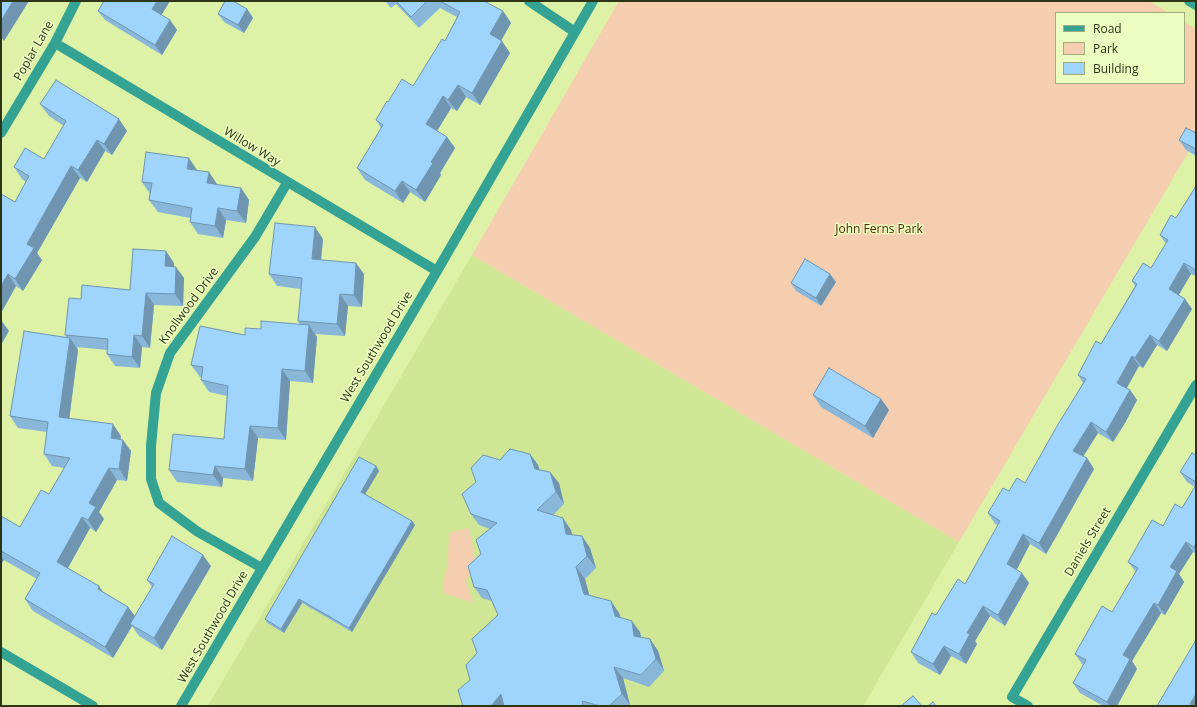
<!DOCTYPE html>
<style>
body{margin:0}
#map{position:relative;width:1197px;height:707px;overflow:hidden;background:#ddf2a7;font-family:"Open Sans",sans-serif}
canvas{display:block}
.frame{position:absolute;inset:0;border:2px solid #2d3517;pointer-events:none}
.legend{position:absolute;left:1055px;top:12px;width:130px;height:72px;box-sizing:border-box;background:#ecfdc2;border:1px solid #a0ad7e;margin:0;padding:5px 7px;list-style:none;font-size:12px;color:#2d3517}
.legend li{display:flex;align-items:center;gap:8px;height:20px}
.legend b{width:20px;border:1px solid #a0ad7e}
</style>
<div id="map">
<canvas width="1197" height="707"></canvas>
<div class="frame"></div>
<ul class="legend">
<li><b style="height:5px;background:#34a393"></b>Road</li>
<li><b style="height:11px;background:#f5ceaf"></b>Park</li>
<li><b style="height:11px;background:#9fd5fd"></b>Building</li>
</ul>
</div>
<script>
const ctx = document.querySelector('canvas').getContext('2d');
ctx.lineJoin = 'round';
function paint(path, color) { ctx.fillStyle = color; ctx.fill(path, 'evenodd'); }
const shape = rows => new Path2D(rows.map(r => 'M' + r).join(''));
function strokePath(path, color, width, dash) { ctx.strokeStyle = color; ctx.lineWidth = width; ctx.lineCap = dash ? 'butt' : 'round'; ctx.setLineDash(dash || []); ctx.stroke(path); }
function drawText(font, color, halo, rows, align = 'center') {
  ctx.font = font + ' "Open Sans",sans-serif'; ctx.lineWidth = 3; ctx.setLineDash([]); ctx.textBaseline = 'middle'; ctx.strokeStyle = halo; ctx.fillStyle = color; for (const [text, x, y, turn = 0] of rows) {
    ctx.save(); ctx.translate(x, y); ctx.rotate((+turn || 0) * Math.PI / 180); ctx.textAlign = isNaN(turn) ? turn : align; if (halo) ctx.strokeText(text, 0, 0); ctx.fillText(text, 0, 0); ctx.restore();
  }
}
const built = shape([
 [472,255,959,542,863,706,208,706]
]);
const green = shape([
 [619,1,1149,1,1169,13,1056,13,1056,83,1184,83,1184,22,1196,29,1196,139,959,542,472,255],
 [469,528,476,565,475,571,466,580,473,603,444,593,443,584,448,564,449,533]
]);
const minor = shape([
 [529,1,575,32],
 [1189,1,1196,5],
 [55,43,437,271],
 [1,133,55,43,76,1],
 [262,568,198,532,159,503,151,479,151,446,156,393,170,353,255,237,287,183],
 [1,652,93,706],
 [181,706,437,271,593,1],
 [1028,706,1012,697,1196,385]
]);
const wall = shape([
 [104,1,170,1,161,15,170,20,177,30,162,55,105,20,98,11],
 [385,1,484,1,503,11,511,23,501,41,510,53,480,105,466,97,457,111,451,108,437,131,447,137,455,148,440,173,441,175,425,202,410,192,403,203,365,180,357,168,381,128,376,120,388,102,413,86,445,41,457,17,440,8,419,28,396,4,391,8],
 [247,9,253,18,244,33,224,22,218,14],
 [40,104,127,131,112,155,105,151,87,182,80,178,37,253,42,260,23,291,16,286,1,313,1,194,15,202,26,182,22,179,14,167,44,159,64,126,49,116],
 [1196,133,1196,156,1186,150,1179,140],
 [197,170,217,184,217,185,241,188,249,200,246,223,226,220,223,238,198,234,190,222,190,218,158,212,149,200,150,194,142,182],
 [1196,186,1196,276,1191,274,1179,295,1185,299,1192,309,1167,351,1157,345,1143,368,1139,366,1126,389,1130,390,1137,400,1125,423,1113,442,1098,433,1083,457,1087,458,1094,469,1057,535,1046,554,1030,544,1016,570,1029,583,1005,626,990,616,975,641,977,644,966,664,951,656,940,675,918,663,911,652,936,615,965,584,998,525,995,524,988,513,1009,491,1025,483,1083,383,1078,375,1101,344,1135,286,1132,281,1151,268,1166,244,1160,235,1176,218],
 [323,239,321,260,364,274,362,307,348,306,345,336,315,334,317,337,313,383,290,381,286,440,258,438,253,481,223,478,222,487,177,482,169,470,224,439,227,396,209,392,201,380,201,377,200,377,191,365,245,335,261,329,300,325,298,321,301,289,277,286,269,274],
 [174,263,174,266,184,278,183,306,154,305,150,348,142,347,140,368,115,366,107,354,107,350,77,347,78,350,69,418,121,436,120,439,131,451,127,481,117,480,99,512,104,519,96,532,90,528,68,568,103,592,128,607,135,616,152,587,147,580,211,566,162,650,139,636,132,626,113,658,33,611,25,599,37,579,4,560,1,564,1,516,20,527,49,494,64,468,52,466,44,454,47,432,18,428,10,416,66,337,65,335,81,299,130,290],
 [836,282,821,306,796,291,791,283],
 [813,395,881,399,889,410,873,438,821,407],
 [530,454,538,465,539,470,559,483,564,504,553,515,571,530,572,535,582,536,590,548,596,568,585,579,589,595,619,613,621,618,640,632,641,637,650,639,658,651,664,671,649,687,623,678,630,705,629,706,463,706,477,653,498,615,492,601,482,598,474,587,481,554,490,529,479,525,471,514,476,482,500,460],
 [1196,455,1196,554,1193,552,1179,574,1184,582,1165,615,1161,613,1132,661,1137,669,1117,706,1103,706,1080,693,1073,683,1083,665,1082,664,1075,654,1112,612,1136,572,1128,562,1163,526,1182,508,1195,487,1187,482,1180,472],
 [376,466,379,471,365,494,412,521,415,525,352,632,302,603,284,633,267,623,265,619]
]);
const shadedWall = shape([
 [13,1,29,1,4,41,1,37,1,21],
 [157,1,170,1,159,19,152,9],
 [247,9,253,18,244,33,238,25],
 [503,11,511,23,498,46,490,34],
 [170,20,177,30,162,55,155,45],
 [502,41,510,53,480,105,472,93],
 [458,85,466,97,457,111,448,100],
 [443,96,451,108,434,136,426,124],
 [119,119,127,131,112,155,104,144],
 [447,137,455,148,440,173,441,175,425,202,416,190,431,162],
 [97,140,105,151,87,182,78,170],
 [189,158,197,170,187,169],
 [71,166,80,178,37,253,42,260,23,291,15,279,27,244],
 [209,172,217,184,215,195,207,183],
 [402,181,410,192,403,203,395,191],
 [241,188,249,200,246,223,237,211],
 [218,208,226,220,223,238,215,226],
 [315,227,323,239,320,271,312,259],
 [166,251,174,263,174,278,165,266],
 [356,263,364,274,362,307,354,295],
 [1184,263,1191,274,1176,299,1169,289],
 [176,267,184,278,183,306,175,294],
 [8,274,16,286,1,313,1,286],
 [830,274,836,282,821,306,816,298],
 [146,293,154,305,150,348,142,336],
 [340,294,348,306,345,336,337,324],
 [1185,299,1192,309,1167,351,1159,341],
 [1,320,9,331,1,345],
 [309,325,317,337,313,383,305,371],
 [134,335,142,347,140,368,132,357],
 [1150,335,1157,345,1143,368,1135,358],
 [70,338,78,350,68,429,59,417],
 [1132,356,1139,366,1124,393,1117,383],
 [282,369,290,381,286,440,278,428],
 [1130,390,1137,400,1125,423,1113,442,1106,432],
 [881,399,889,410,873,438,865,426],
 [1091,422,1098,433,1080,461,1073,451],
 [113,424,121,436,119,450,111,438],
 [250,426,258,438,253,481,245,469],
 [123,440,131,451,127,481,119,469],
 [530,454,538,465,543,480,535,469],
 [1087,458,1094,469,1057,535,1046,554,1039,543],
 [215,466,223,478,222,487,213,475],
 [376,466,379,471,364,496,361,492],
 [109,468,117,480,99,512,104,519,96,532,88,520,89,503],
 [550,472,559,483,564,504,556,492],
 [82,517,90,528,65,573,57,562],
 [563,518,571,530,574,546,566,534],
 [412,521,415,525,352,632,349,628],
 [1023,534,1030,544,1014,575,1007,564],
 [582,536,590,548,596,568,587,556],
 [1186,542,1193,552,1179,574,1184,582,1165,615,1158,605,1170,567],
 [1196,543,1196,550,1194,547],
 [203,555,211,566,162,650,154,638],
 [1,556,4,560,1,564],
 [576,567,585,579,592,605,584,594],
 [1022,573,1029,583,1005,626,998,615],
 [99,586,107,598,98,589],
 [299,599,302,603,284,633,281,629],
 [611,601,619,613,623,628,615,616],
 [1154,603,1161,613,1132,661,1137,669,1117,706,1110,706,1107,702,1123,655],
 [983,606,990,616,975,641,977,644,966,664,959,654,967,633],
 [128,607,137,619,130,624,132,626,113,658,105,647],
 [632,621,640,632,643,648,634,636],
 [650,639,658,651,664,671,656,659],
 [944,646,951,656,940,675,933,664],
 [614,667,623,678,630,705,622,694],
 [501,694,509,706,491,706],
 [1196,694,1196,706,1191,706,1190,704]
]);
const building = shape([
 [1,1,13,1,1,21,1,1],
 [104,1,157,1,152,9,170,20,155,45,98,11,104,1],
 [225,1,233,1,247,9,238,25,218,14,225,1],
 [396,1,427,1,411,17,396,1],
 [440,1,484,1,503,11,490,34,502,41,472,93,458,85,448,100,443,96,426,124,447,137,431,162,433,163,416,190,402,181,395,191,357,168,383,125,376,120,387,101,388,102,402,79,413,86,442,39,445,41,460,12,440,1],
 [56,80,119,119,104,144,97,140,78,170,71,166,27,244,34,248,15,279,8,274,1,286,1,194,15,202,29,176,14,167,25,148,44,159,66,121,40,104,56,80],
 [1186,128,1196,133,1196,149,1179,140,1186,128],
 [146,152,189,158,187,169,209,172,207,183,241,188,237,211,218,208,215,226,190,222,192,208,149,200,152,183,142,182,146,152],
 [1196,186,1196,270,1184,263,1169,289,1185,299,1159,341,1150,335,1135,358,1132,356,1117,383,1130,390,1117,413,1106,432,1091,422,1073,451,1087,458,1050,524,1039,543,1023,534,1007,564,1022,573,998,615,983,606,967,633,970,634,959,654,944,646,933,664,911,652,932,613,936,615,958,579,965,584,1000,521,988,513,1003,488,1009,491,1017,478,1025,483,1057,426,1086,379,1078,375,1096,341,1101,344,1137,284,1132,281,1143,263,1151,268,1168,240,1160,235,1171,215,1176,218,1196,186],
 [275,223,315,227,312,259,356,263,354,295,340,294,337,324,298,321,302,278,269,274,275,223],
 [133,249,166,251,165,266,176,267,175,294,146,293,142,336,134,335,132,357,107,354,108,339,65,335,69,298,81,299,82,285,130,290,133,249],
 [805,259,830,274,816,298,791,283,805,259],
 [261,321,309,325,305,371,282,369,278,428,250,426,245,469,215,466,213,475,169,470,173,434,224,439,228,386,201,380,203,367,191,365,200,326,245,335,245,328,261,329,261,321],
 [24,331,70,338,59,417,113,424,111,438,123,440,119,469,109,468,89,503,96,507,88,520,82,517,57,562,99,586,98,589,128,607,105,647,25,599,40,573,1,551,1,516,20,527,41,490,49,494,70,458,44,454,48,422,10,416,24,331],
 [829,368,881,399,865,426,813,395,829,368],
 [510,449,530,454,535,469,550,472,556,492,537,510,563,518,566,534,582,536,587,556,576,567,584,594,611,601,615,616,632,621,634,636,650,639,656,659,641,675,614,667,622,694,609,706,600,706,582,701,583,706,504,706,501,694,491,706,463,706,458,690,470,680,466,665,477,653,472,639,498,615,487,590,474,587,468,566,481,554,476,540,497,523,471,514,462,494,476,482,471,468,483,455,500,460,510,449],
 [1192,453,1196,455,1196,482,1180,472,1192,453],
 [359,457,376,466,361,492,412,521,349,628,299,599,281,629,265,619,359,457],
 [1196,485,1196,543,1194,547,1186,542,1170,567,1177,571,1158,605,1154,603,1123,655,1130,659,1107,702,1073,683,1086,660,1075,654,1102,606,1112,612,1138,568,1128,562,1152,520,1163,526,1175,504,1182,508,1196,485],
 [172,536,203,555,154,638,130,624,154,584,147,580,172,536],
 [1196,640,1196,694,1190,704,1193,706,1157,706,1196,640],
 [913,696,922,706,901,706,913,696],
 [933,702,936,706,928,706,933,702]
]);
const streetNames = [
 ["Poplar Lane",34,51,-60],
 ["Willow Way",252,147,31],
 ["Knollwood Drive",189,306,-54],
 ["West Southwood Drive",377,347,-59],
 ["Daniels Street",1088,542,-59],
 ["West Southwood Drive",213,627,-60]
];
const parkNames = [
 ["John Ferns Park",879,230]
];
paint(built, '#cfe694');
paint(green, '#f5ceaf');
strokePath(minor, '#34a393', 10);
paint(wall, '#89b7da');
paint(shadedWall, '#6f95b1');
paint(building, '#9fd5fd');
strokePath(building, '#6f95b1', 1);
drawText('12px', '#2d3517', '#ecfdc2', streetNames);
drawText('12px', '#502900', '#ecfdc2', parkNames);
</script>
